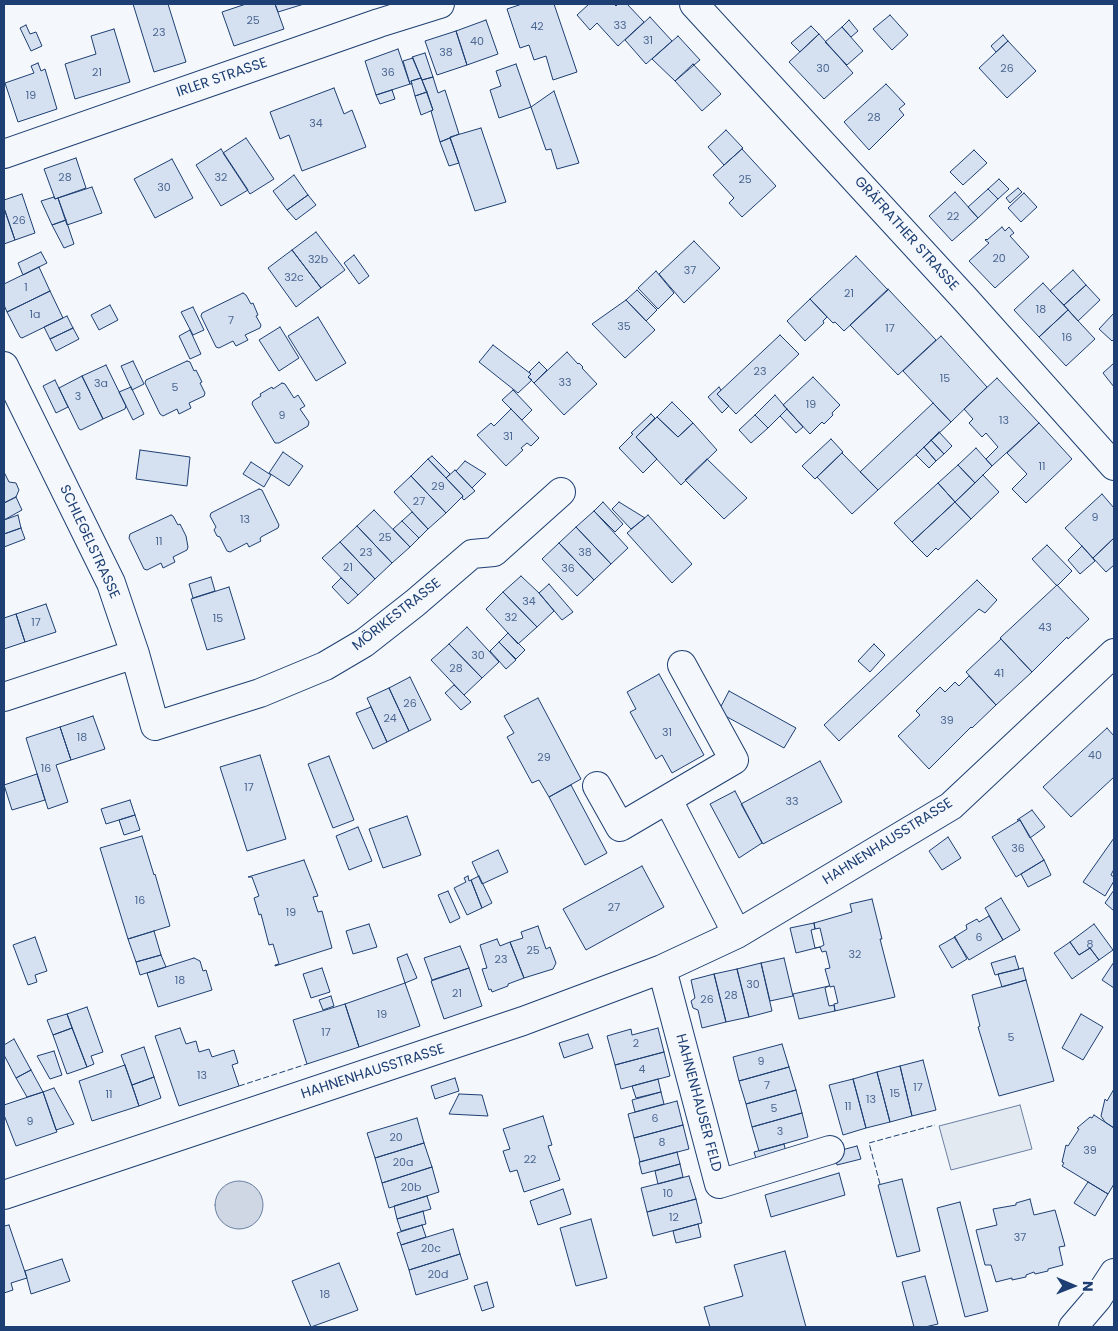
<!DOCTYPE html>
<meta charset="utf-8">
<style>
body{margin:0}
#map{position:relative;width:1118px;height:1331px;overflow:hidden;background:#f4f7fb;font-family:Poppins,sans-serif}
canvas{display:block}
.frame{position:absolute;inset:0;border:5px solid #1d3f73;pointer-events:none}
.north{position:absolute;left:1048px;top:1261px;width:50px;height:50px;-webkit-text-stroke:4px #f4f7fb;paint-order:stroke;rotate:91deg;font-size:14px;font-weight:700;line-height:20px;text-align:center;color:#1d3f73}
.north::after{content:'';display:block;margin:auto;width:18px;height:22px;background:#1d3f73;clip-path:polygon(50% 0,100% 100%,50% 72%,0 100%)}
</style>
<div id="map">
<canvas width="1118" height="1331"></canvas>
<div class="frame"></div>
<div class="north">N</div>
</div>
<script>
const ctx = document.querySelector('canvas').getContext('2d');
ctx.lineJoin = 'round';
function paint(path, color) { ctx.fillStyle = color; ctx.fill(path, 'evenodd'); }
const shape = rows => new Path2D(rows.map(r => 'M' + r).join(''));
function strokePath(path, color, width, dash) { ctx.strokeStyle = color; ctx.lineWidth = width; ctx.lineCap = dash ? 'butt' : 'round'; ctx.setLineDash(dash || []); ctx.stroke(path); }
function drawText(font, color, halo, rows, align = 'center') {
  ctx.font = font + ' Poppins,sans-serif'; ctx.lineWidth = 4; ctx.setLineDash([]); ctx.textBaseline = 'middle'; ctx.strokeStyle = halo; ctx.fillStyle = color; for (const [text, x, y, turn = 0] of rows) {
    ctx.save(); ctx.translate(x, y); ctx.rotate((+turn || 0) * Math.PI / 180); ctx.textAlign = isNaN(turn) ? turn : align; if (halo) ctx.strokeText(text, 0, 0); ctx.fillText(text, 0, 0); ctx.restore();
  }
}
const green = shape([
 [1020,1105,1032,1149,951,1170,939,1126,1020,1105]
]);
const water = shape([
 '215 1205a24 24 0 1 1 48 0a24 24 0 1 1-48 0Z'
]);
const building = shape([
 [133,4,168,4,186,62,154,72,133,4],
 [246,4,275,4,284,29,234,46,222,12,246,4],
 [275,4,304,4,278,12,275,4],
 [522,4,554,4,577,72,553,80,546,56,534,60,529,45,520,48,507,9,522,4],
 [589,4,614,4,616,6,618,4,627,4,644,22,618,46,597,23,590,30,577,15,589,4],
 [890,15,908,35,892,50,873,29,890,15],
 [650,17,672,41,646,64,625,40,650,17],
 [486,20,498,54,467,65,456,31,486,20],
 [849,20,858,31,851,37,842,27,849,20],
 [26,25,30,34,36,32,42,46,31,51,20,28,26,25],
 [811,26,819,34,800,52,791,43,811,26],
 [842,27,863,51,847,65,825,42,842,27],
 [114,29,130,82,75,99,65,64,96,54,91,36,114,29],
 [456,31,467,65,437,75,425,41,456,31],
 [819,34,853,73,824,99,789,62,819,34],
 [1003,35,1008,41,996,52,991,46,1003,35],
 [678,36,700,60,675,81,652,59,678,36],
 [1008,41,1036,71,1007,98,979,68,1008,41],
 [398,49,410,84,376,95,365,61,398,49],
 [425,53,433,77,422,80,412,57,425,53],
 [413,58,421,78,411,81,412,84,410,84,403,61,413,58],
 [38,63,41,71,45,69,57,109,18,122,5,83,34,73,31,66,38,63],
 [516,64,531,107,499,118,490,90,501,86,496,71,516,64],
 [693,64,721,94,702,111,675,81,693,64],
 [433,77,438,93,445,90,459,134,440,142,431,111,433,110,422,80,433,77],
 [421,78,427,92,415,96,411,81,421,78],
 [886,84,905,104,899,109,904,115,869,150,844,122,886,84],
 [334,88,344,114,352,110,366,147,302,171,289,135,280,139,270,112,334,88],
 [392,90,395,99,380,104,376,95,392,90],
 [554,91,579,163,557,169,551,149,546,150,531,107,554,91],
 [427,92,433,110,421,115,415,96,427,92],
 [481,128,506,202,475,211,450,137,481,128],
 [726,130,743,148,724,165,708,147,726,130],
 [246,138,274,179,250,194,223,153,246,138],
 [450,138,459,163,449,166,440,142,450,138],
 [221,149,248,190,221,206,196,165,221,149],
 [742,149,776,186,742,217,729,203,734,198,713,175,742,149],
 [974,150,987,163,963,185,950,172,974,150],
 [76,158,86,188,55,199,44,169,76,158],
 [172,159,193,198,155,218,134,179,172,159],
 [294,175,308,195,287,210,273,191,294,175],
 [999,179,1009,189,998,199,988,189,999,179],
 [92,187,102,213,67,225,58,198,92,187],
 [1018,188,1022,192,1010,203,1006,198,1018,188],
 [988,189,998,199,978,218,968,207,988,189],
 [955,192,978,218,952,241,929,216,955,192],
 [1024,193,1037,207,1021,222,1008,208,1024,193],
 [22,194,35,233,15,240,4,208,4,200,22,194],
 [308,195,316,205,296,220,287,210,308,195],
 [54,197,55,199,58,198,66,220,52,225,41,201,54,197],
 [4,208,15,240,4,244,4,208],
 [66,220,74,244,64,248,52,225,66,220],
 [1002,227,1005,231,1009,227,1014,233,1010,236,1029,257,995,288,969,261,989,243,985,240,986,239,987,240,1002,227],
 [316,232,345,270,321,288,292,250,316,232],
 [694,241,720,268,684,303,659,274,694,241],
 [292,250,321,288,296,307,268,268,292,250],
 [41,252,47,263,23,275,18,263,41,252],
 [354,255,369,276,359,284,344,263,354,255],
 [856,256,888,290,844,331,835,322,833,323,810,299,856,256],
 [39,267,50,291,7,312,4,305,4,284,39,267],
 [1073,270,1086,285,1064,305,1050,291,1073,270],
 [656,271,674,293,658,309,638,288,656,271],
 [1043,283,1068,310,1039,337,1014,310,1043,283],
 [1086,285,1100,300,1078,321,1064,305,1086,285],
 [888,289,936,340,898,375,850,325,888,289],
 [637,290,657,310,646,321,626,300,637,290],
 [50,291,63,318,22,338,20,337,7,312,50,291],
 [243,293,246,295,251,304,253,303,258,315,256,316,261,325,260,328,245,335,248,340,236,346,233,341,219,348,216,347,201,316,202,313,243,293],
 [810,299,827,317,823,321,824,323,805,341,787,321,810,299],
 [626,300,655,330,625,358,592,324,626,300],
 [110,305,118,320,99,330,91,315,110,305],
 [193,307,204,330,193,335,181,312,193,307],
 [1068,310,1095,339,1066,366,1039,337,1068,310],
 [1114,313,1114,339,1112,341,1099,329,1114,313],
 [67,316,73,328,50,339,44,327,67,316],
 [318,317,346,363,316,381,288,336,318,317],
 [280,327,299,358,279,371,259,340,280,327],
 [73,328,79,339,56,351,50,339,73,328],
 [190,330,201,354,190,359,179,336,190,330],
 [780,335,799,354,736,414,717,394,780,335],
 [941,336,987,387,951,422,903,371,941,336],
 [493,345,531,374,528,377,532,380,518,393,479,362,493,345],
 [567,352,578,364,579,363,583,367,582,368,597,384,564,415,534,383,567,352],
 [133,361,144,384,132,390,121,366,133,361],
 [187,361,190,362,194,371,196,370,202,382,200,383,205,393,204,396,189,403,191,408,179,414,177,409,163,416,160,414,145,383,146,380,187,361],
 [539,362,547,370,534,383,528,377,531,374,529,372,539,362],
 [1114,363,1114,387,1103,373,1114,363],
 [106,365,126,406,125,409,103,419,82,376,106,365],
 [82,376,103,419,81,430,79,429,59,388,82,376],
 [813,377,840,405,832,413,833,415,824,424,822,422,810,434,783,405,813,377],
 [997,378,1039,423,992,466,986,459,998,447,986,433,982,437,969,423,973,419,964,409,997,378],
 [55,380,68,407,56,413,43,386,55,380],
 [282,383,285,384,294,398,298,395,305,406,300,409,309,422,308,426,279,443,275,443,252,404,253,401,261,396,260,394,272,387,273,389,282,383],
 [131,387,144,414,133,420,119,392,131,387],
 [719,387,721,390,717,394,729,406,722,413,708,397,719,387],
 [513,390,532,410,522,420,502,400,513,390],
 [775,395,787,409,768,428,755,415,775,395],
 [672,402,693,423,678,437,657,417,672,402],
 [933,403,951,422,878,490,860,472,933,403],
 [511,409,539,438,531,446,527,443,521,448,523,450,506,466,477,435,491,423,494,426,511,409],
 [787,409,803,427,796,433,780,416,787,409],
 [651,414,655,418,636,437,657,459,643,473,619,448,633,434,631,433,651,414],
 [755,415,768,428,751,443,739,430,755,415],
 [657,417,678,437,693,423,717,450,681,485,636,437,657,417],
 [1039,423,1072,459,1026,503,1012,489,1027,474,1007,453,1039,423],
 [939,432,952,446,944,454,931,440,939,432],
 [831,439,843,452,815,479,802,466,831,439],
 [931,440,944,454,936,461,924,447,931,440],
 [924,447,936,461,929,468,916,455,924,447],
 [976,448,992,466,975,483,958,465,976,448],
 [140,450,190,457,187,486,136,479,140,450],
 [283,452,303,466,289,486,269,473,283,452],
 [842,453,878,490,852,514,817,477,842,453],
 [432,456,450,474,446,478,428,459,432,456],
 [428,459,463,496,446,513,411,476,428,459],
 [707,459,747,498,724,519,685,480,707,459],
 [465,461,486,474,472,488,456,471,465,461],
 [251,462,271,475,264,487,243,474,251,462],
 [958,465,975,483,955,502,938,483,958,465],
 [455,470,475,491,464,500,462,498,463,496,446,478,455,470],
 [4,472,9,482,16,483,19,490,16,497,4,503,4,472],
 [983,475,999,492,971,519,955,502,983,475],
 [411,476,446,513,428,529,394,492,411,476],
 [938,483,955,502,912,542,894,523,938,483],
 [259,489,262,490,279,525,278,528,261,537,260,539,261,541,249,547,247,543,230,552,227,551,220,537,217,536,214,530,216,527,210,516,211,513,259,489],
 [1102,494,1114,508,1114,538,1093,558,1065,528,1102,494],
 [16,497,22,510,4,520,4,503,16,497],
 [603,502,623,524,615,532,594,511,603,502],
 [619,502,645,518,631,529,612,509,619,502],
 [955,502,971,519,938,550,936,548,927,557,912,542,955,502],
 [374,510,410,547,392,563,357,526,374,510],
 [594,511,628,548,611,564,576,527,594,511],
 [412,512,428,529,419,538,402,521,412,512],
 [18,515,21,528,4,534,4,520,18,515],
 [171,515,173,516,178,525,180,524,186,536,188,547,187,550,173,557,175,562,163,568,161,563,147,570,144,569,129,538,130,534,171,515],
 [648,515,692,564,672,583,627,533,648,515],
 [402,521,419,538,410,547,393,529,402,521],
 [357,526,392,563,375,579,340,542,357,526],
 [576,527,611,564,594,580,559,543,576,527],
 [21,528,25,539,4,547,4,534,21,528],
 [1114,538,1114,565,1106,572,1093,558,1114,538],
 [340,542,375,579,358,595,322,558,340,542],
 [559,543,594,580,577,596,542,559,559,543],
 [1047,545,1072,571,1057,586,1032,559,1047,545],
 [1082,546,1095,561,1080,574,1068,560,1082,546],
 [521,576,539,593,554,611,537,627,503,592,521,576],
 [211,577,215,591,193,598,189,584,211,577],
 [341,578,358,595,348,604,332,587,341,578],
 [977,580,997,600,985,613,979,609,839,741,824,725,977,580],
 [549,584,573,612,562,620,539,593,549,584],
 [1057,585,1089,619,1068,639,1067,637,1032,672,1000,638,1057,585],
 [229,587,245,639,207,650,191,599,229,587],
 [503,592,537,627,518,644,486,609,503,592],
 [46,604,56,632,25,642,16,614,46,604],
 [16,614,25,642,4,649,4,618,16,614],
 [467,627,499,662,482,678,449,644,467,627],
 [508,633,525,650,516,659,499,642,508,633],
 [1001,639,1032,672,996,705,966,672,1001,639],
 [499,642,516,660,506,669,490,651,499,642],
 [449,644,482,678,464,695,431,660,449,644],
 [874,644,885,655,870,672,858,661,874,644],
 [659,674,704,755,672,773,662,755,656,759,630,712,636,709,627,692,659,674],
 [969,676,996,705,972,728,971,727,929,769,898,736,920,715,916,711,940,687,945,692,955,682,959,686,969,676],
 [410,677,431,720,409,731,389,688,410,677],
 [454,685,471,702,461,710,445,693,454,685],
 [389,688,409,731,387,742,367,698,389,688],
 [729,691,796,728,784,748,718,712,729,691],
 [538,698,581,779,549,797,539,780,532,783,507,737,514,733,504,716,538,698],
 [371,707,387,742,373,749,356,713,371,707],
 [93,716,105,749,71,760,60,727,93,716],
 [60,727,71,760,56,765,68,802,48,809,26,738,60,727],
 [1107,728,1114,736,1114,777,1071,817,1043,787,1107,728],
 [260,755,286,839,247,851,220,767,260,755],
 [329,756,354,820,333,828,308,764,329,756],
 [820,761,842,802,763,844,741,804,820,761],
 [37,774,45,800,12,810,4,785,37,774],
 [571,785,607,853,585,865,549,797,571,785],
 [735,791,762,843,739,858,710,804,735,791],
 [130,800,135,815,106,824,101,809,130,800],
 [1032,810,1045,827,1030,838,1020,820,1017,820,1032,810],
 [135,815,140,830,124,835,119,820,135,815],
 [407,816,421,855,383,868,369,829,407,816],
 [1020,820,1044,860,1016,877,992,837,1020,820],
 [358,827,372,861,349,870,336,836,358,827],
 [142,836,154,875,155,874,170,926,128,939,100,848,142,836],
 [948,837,961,858,942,870,929,851,948,837],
 [1114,838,1114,869,1111,875,1114,877,1114,881,1105,896,1083,882,1114,838],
 [498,850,508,872,482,884,472,862,498,850],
 [304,860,318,896,313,897,318,912,322,911,332,948,275,966,275,965,279,964,273,944,269,945,261,914,259,915,254,898,259,896,252,877,248,877,304,860],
 [1044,860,1051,875,1028,887,1021,874,1044,860],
 [642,866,664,907,586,950,563,909,642,866],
 [468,876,469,881,471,880,482,908,467,915,454,888,466,882,464,878,468,876],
 [479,876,492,903,482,908,471,880,479,876],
 [1114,890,1114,911,1105,903,1114,890],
 [448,891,460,918,450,923,438,895,448,891],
 [1001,898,1020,930,1003,940,985,908,1001,898],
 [872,899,882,939,880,939,895,997,835,1011,834,1004,838,1003,834,986,830,987,825,969,830,968,826,951,822,952,820,947,824,945,820,928,815,929,814,923,852,912,850,904,872,899],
 [989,916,1003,940,969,960,954,937,967,929,966,925,977,919,979,922,989,916],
 [814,923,815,929,811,930,815,948,820,947,796,953,790,928,814,923],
 [369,924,377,947,353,954,346,931,369,924],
 [1094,924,1113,950,1099,960,1090,948,1079,955,1070,942,1094,924],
 [538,926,546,949,550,947,556,963,553,969,524,978,510,942,523,938,521,932,538,926],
 [154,931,161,955,136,962,128,939,154,931],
 [35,937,47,971,35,975,37,982,28,985,13,945,35,937],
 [955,937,967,959,952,968,939,946,955,937],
 [497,939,500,946,510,942,524,978,508,984,508,986,492,992,491,989,489,990,482,969,487,968,480,945,497,939],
 [1070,942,1079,955,1090,948,1099,960,1072,979,1054,953,1070,942],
 [460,946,469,968,432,980,424,958,460,946],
 [407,954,417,978,405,983,397,958,407,954],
 [161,955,166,967,140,975,136,962,161,955],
 [1015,956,1019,969,995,975,991,963,1015,956],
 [194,958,200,961,203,971,206,970,212,990,158,1007,147,973,194,958],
 [784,958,793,996,770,1001,761,963,784,958],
 [1114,962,1114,988,1102,980,1114,962],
 [761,963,772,1011,749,1017,737,969,761,963],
 [322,968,330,992,311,998,303,974,322,968],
 [469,968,482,1006,444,1019,431,981,469,968],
 [1023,968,1026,980,1002,987,998,974,1023,968],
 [737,969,749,1017,726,1022,714,974,737,969],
 [714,974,726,1022,702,1028,698,1010,693,1008,691,1001,695,998,691,980,714,974],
 [1026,980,1054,1081,999,1096,978,1027,980,1026,972,995,1026,980],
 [405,983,420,1026,359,1047,345,1004,405,983],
 [829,986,825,988,829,1006,834,1005,835,1011,799,1019,793,994,829,986],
 [331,996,334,1006,323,1010,319,1000,331,996],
 [345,1004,359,1047,307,1064,293,1020,345,1004],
 [87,1007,103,1052,91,1056,94,1064,87,1067,67,1014,87,1007],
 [67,1014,72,1028,53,1035,47,1020,67,1014],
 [1081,1014,1103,1027,1083,1060,1062,1048,1081,1014],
 [72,1028,87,1067,67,1074,53,1035,72,1028],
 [180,1028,186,1044,196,1041,199,1052,209,1049,212,1057,234,1050,238,1063,232,1065,239,1086,179,1106,155,1036,180,1028],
 [658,1028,664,1052,615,1065,607,1036,631,1029,632,1035,658,1028],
 [588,1034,593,1048,564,1058,559,1043,588,1034],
 [14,1039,31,1070,16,1078,4,1055,4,1045,14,1039],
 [782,1044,789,1067,739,1081,733,1057,782,1044],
 [144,1047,154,1077,132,1085,121,1055,144,1047],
 [54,1051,62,1075,50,1079,37,1056,54,1051],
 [664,1052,670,1076,621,1089,615,1065,664,1052],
 [923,1060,936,1110,912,1116,900,1066,923,1060],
 [125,1065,139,1106,92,1121,79,1081,125,1065],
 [900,1066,912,1116,890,1122,877,1072,900,1066],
 [789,1067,796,1090,746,1104,739,1081,789,1067],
 [31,1070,43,1092,27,1097,16,1078,31,1070],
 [877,1072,890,1122,866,1128,853,1079,877,1072],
 [154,1077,161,1098,139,1106,132,1085,154,1077],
 [455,1078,459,1091,435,1099,431,1086,455,1078],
 [658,1079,661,1092,636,1098,632,1086,658,1079],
 [853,1079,866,1128,843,1135,829,1085,853,1079],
 [54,1088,74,1124,56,1130,43,1092,54,1088],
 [1114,1089,1114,1128,1105,1122,1101,1116,1105,1099,1107,1101,1114,1089],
 [796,1090,802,1113,752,1127,746,1104,796,1090],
 [43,1092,57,1132,16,1146,4,1115,4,1105,43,1092],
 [661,1092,664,1104,635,1112,632,1100,661,1092],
 [459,1094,482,1095,488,1116,449,1114,459,1094],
 [677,1101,683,1125,634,1138,628,1114,677,1101],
 [802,1113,808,1137,759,1151,752,1127,802,1113],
 [1094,1115,1114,1128,1114,1184,1108,1194,1062,1166,1064,1163,1062,1162,1066,1145,1068,1146,1079,1129,1077,1128,1090,1117,1092,1118,1094,1115],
 [543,1116,552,1145,548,1146,560,1180,524,1192,517,1170,510,1172,503,1151,510,1149,503,1129,543,1116],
 [417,1118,424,1143,375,1158,367,1133,417,1118],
 [683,1125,689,1149,640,1162,634,1138,683,1125],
 [424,1143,432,1167,382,1183,375,1158,424,1143],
 [784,1144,787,1157,758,1165,754,1152,784,1144],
 [857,1146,861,1159,837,1165,834,1152,857,1146],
 [677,1152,680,1164,642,1174,639,1162,677,1152],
 [680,1164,683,1177,658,1184,655,1171,680,1164],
 [432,1167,439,1192,389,1208,382,1183,432,1167],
 [839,1173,845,1195,771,1217,765,1195,839,1173],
 [689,1176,696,1199,647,1212,641,1188,689,1176],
 [902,1179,920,1251,897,1257,878,1185,902,1179],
 [1088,1182,1108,1194,1095,1216,1074,1203,1088,1182],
 [563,1189,571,1214,538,1225,530,1201,563,1189],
 [427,1196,431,1209,397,1219,394,1206,427,1196],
 [696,1199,702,1223,653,1236,647,1212,696,1199],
 [1030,1199,1034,1215,1055,1210,1065,1246,1059,1247,1063,1265,1048,1269,1048,1271,1035,1274,1034,1272,1026,1275,1026,1277,1012,1280,1012,1278,996,1282,991,1265,985,1265,976,1230,997,1225,993,1209,1016,1205,1016,1203,1030,1199],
 [960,1202,988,1311,965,1317,937,1208,960,1202],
 [423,1211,426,1224,401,1231,397,1219,423,1211],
 [591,1219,607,1278,576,1286,560,1228,591,1219],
 [698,1224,701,1237,676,1243,673,1231,698,1224],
 [9,1225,27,1278,11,1283,13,1290,4,1293,4,1226,9,1225],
 [422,1225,426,1237,401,1245,397,1233,422,1225],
 [453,1229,460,1254,409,1270,401,1245,453,1229],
 [785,1251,806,1327,710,1327,704,1307,743,1296,734,1265,785,1251],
 [460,1254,468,1279,416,1295,409,1270,460,1254],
 [62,1259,70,1281,31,1294,25,1271,62,1259],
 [339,1263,358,1310,311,1327,292,1281,339,1263],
 [925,1276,938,1324,925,1327,914,1327,902,1282,925,1276],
 [487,1282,494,1307,482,1311,474,1286,487,1282]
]);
const minor = shape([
 [694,4,966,300,1114,466],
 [4,154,379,23,440,4],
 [4,366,111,583,135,654,155,726,260,693,325,666,364,643,415,603,472,554,494,552,561,492],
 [4,697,135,654],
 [597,786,620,827,734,760,682,665],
 [668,800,737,934],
 [662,969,719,1184,830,1150],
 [4,1195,523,1021,662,969,737,934,951,806,1114,653],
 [1073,1327,1097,1299,1114,1273]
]);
const fence = shape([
 [239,1086,307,1064],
 [880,1184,869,1143,935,1125]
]);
const numberNames = [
 ["25",253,21],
 ["33",620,26],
 ["42",537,27],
 ["23",159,33],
 ["31",648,41],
 ["40",477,42],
 ["38",446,53],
 ["30",823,69],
 ["26",1007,69],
 ["21",97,73],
 ["36",388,73],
 ["19",31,96],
 ["28",874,118],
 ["34",316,124],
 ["28",65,178],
 ["32",221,178],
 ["25",745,180],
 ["30",164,188],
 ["22",953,217],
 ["26",19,221],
 ["20",999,259],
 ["32b",318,260],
 ["37",690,271],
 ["32c",294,278],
 ["1",26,288],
 ["21",849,294],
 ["18",1041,310],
 ["1a",35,315],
 ["7",231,321],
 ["35",624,327],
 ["17",890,329],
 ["16",1067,338],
 ["23",760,372],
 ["15",945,379],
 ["33",565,383],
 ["3a",101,384],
 ["5",175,388],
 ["3",78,397],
 ["19",811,405],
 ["9",282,416],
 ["13",1004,421],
 ["31",508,437],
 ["11",1042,467],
 ["29",438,487],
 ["27",419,502],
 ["9",1095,518],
 ["13",245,520],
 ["25",385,538],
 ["11",159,542],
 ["23",366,553],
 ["38",585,553],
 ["21",348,568],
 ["36",568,569],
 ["34",529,602],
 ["32",511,618],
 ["15",218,619],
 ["17",36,623],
 ["43",1045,628],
 ["30",478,656],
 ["28",456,669],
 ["41",999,674],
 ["26",410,704],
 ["24",390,719],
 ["39",947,721],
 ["31",667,733],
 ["18",82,738],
 ["40",1095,756],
 ["29",544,758],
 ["16",46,769],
 ["17",249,788],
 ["33",792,802],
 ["36",1018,849],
 ["16",140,901],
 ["27",614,908],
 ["19",291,913],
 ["6",979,938],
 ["8",1090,945],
 ["25",533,951],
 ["32",855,955],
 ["23",501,960],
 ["18",180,981],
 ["30",753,985],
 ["21",457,994],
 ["28",731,996],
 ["26",707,1000],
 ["19",382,1015],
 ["17",326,1033],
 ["5",1011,1038],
 ["2",636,1044],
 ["9",761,1062],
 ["4",642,1070],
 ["13",202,1076],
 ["7",767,1086],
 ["17",918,1088],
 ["15",895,1094],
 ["11",109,1095],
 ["13",871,1100],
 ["11",848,1107],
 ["5",774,1109],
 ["6",655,1119],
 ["9",30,1122],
 ["3",780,1132],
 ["20",396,1138],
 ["8",662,1143],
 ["39",1090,1151],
 ["22",530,1160],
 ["20a",403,1163],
 ["20b",411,1188],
 ["10",668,1194],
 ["12",674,1218],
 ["37",1020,1238],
 ["20c",431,1249],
 ["20d",438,1275],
 ["18",325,1295]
];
const streetNames = [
 ["IRLER STRASSE",222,78,-19],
 ["GRÄFRATHER STRASSE",906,234,48],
 ["SCHLEGELSTRASSE",89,542,65],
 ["MÖRIKESTRASSE",397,615,-38],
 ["HAHNENHAUSSTRASSE",888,842,-32],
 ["HAHNENHAUSSTRASSE",373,1072,-18],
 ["HAHNENHAUSER FELD",698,1103,75]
];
paint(green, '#e3e9f0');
strokePath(green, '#687fa3', 1);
paint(water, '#cfd7e4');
strokePath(water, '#687fa3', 1);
paint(building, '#d5e0f0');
strokePath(building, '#1d3f73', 1);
strokePath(minor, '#1d3f73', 30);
strokePath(minor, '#f4f7fb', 28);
strokePath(fence, '#1d3f73', 1, [6, 2.5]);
drawText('11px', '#4b6792', null, numberNames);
drawText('14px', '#1d3f73', '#f4f7fb', streetNames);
</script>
